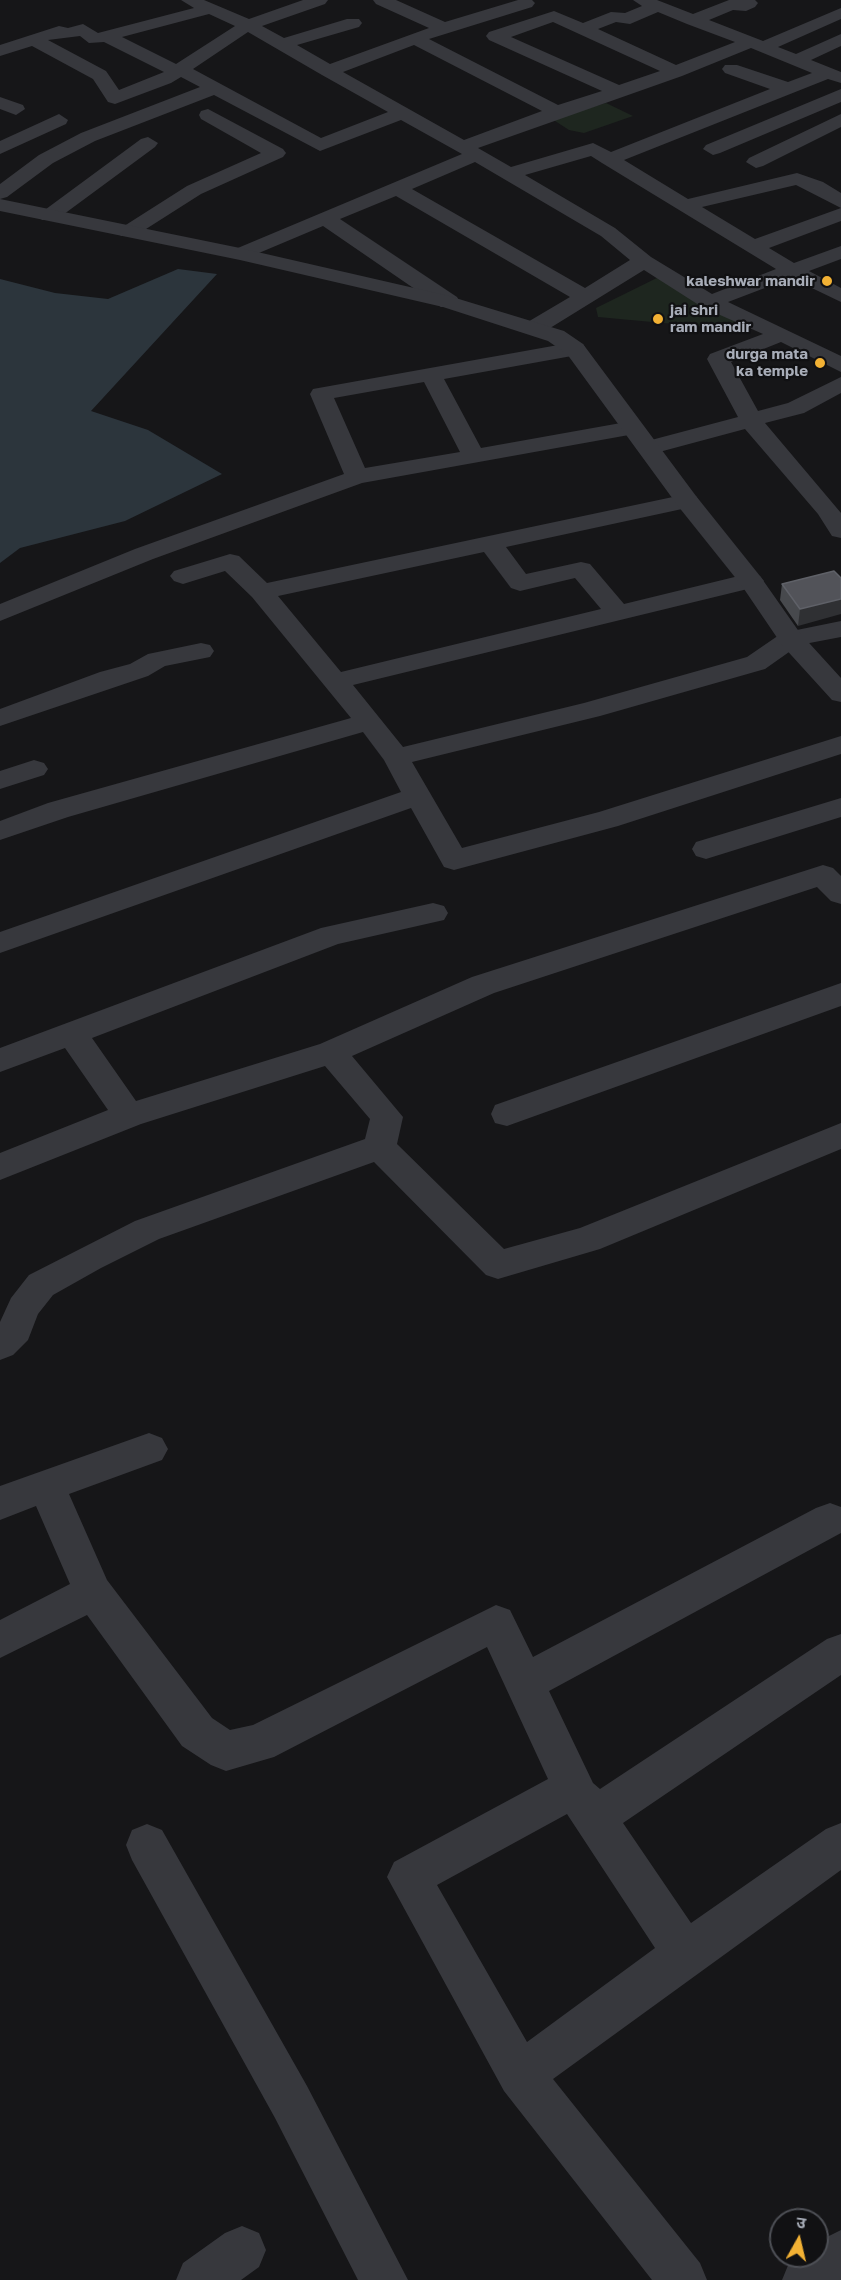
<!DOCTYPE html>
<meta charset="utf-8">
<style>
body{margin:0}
#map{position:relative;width:841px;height:2280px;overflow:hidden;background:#161618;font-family:"Golos Text","Noto Sans Devanagari",sans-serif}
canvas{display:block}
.north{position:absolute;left:769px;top:2208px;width:60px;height:60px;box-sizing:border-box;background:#111113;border:2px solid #4d4f55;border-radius:50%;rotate:8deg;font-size:16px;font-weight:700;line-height:24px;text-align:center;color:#a8adb8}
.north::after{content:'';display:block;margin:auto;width:21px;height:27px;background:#f2b134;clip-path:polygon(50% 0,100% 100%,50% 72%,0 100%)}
</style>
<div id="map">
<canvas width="841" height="2280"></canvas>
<div class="north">उ</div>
</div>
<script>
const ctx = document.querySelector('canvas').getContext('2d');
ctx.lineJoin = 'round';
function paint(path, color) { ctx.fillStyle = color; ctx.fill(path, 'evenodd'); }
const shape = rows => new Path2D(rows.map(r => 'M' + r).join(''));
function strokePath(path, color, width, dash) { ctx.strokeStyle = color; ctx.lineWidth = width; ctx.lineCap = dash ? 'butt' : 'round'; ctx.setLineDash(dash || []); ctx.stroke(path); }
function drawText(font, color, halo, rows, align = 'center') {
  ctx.font = font + ' "Golos Text",sans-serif'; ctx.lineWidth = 4.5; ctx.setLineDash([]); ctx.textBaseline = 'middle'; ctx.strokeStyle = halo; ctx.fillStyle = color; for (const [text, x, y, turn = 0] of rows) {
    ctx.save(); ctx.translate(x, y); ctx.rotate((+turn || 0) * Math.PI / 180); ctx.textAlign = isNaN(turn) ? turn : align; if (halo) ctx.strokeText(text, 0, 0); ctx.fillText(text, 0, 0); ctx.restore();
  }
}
const green = shape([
 [606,103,633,116,584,133,569,130,552,119],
 [669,272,704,300,737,323,728,329,598,317,596,308]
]);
const water = shape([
 [178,269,217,274,91,411,148,430,222,474,125,521,20,548,0,563,0,279,55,293,108,299]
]);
const minor = shape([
 [181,0,204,0,249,19,303,0,328,0,325,4,262,26,284,38,347,19,359,19,362,23,359,27,297,45,330,64,429,28,376,4,373,0,396,0,445,22,518,0,532,0,535,3,532,7,429,39,558,105,602,91,489,40,486,36,489,32,554,11,583,23,611,12,625,13,642,6,633,0,657,0,693,14,729,0,755,0,758,3,755,7,746,11,733,10,709,20,763,41,841,8,841,19,778,47,796,54,841,34,841,46,811,60,841,72,841,83,828,79,624,160,688,199,797,173,823,182,841,193,841,208,796,185,702,207,755,239,841,208,841,221,769,248,794,263,841,246,841,259,809,271,841,288,841,302,791,278,728,302,841,356,841,372,781,342,731,362,758,411,788,403,841,377,841,393,804,413,765,423,841,513,841,538,832,536,818,514,745,429,648,455,640,453,636,448,640,443,738,417,707,359,710,354,763,334,702,307,644,270,542,333,534,334,526,333,523,328,526,323,570,297,396,196,340,219,457,297,460,302,457,307,441,307,323,226,247,258,233,258,230,254,233,250,462,154,401,120,320,151,214,95,95,141,53,163,7,197,0,199,0,184,39,155,81,133,200,87,181,77,171,83,115,104,108,102,93,79,32,46,0,56,0,45,59,26,68,28,83,24,98,33,194,8,181,0],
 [658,12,687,24,735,42,676,65,598,29,616,22,630,24,658,12],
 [209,14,235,26,176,64,122,37,209,14],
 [553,22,660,71,619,85,511,37,553,22],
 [248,32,322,75,388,112,321,138,193,69,248,32],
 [80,36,89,43,104,42,164,72,119,90,106,71,48,40,80,36],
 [414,45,542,111,464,140,343,72,414,45],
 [751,48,812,73,788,82,737,65,725,65,722,69,725,73,770,89,611,152,593,143,511,167,478,148,682,76,751,48],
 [591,156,602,163,776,269,712,294,651,257,615,228,525,175,591,156],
 [475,162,601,236,630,260,585,288,412,189,475,162],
 [841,89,841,102,720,153,713,155,703,149,706,145,841,89],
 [0,97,23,105,25,109,16,115,0,109,0,97],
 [208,109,283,149,286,153,283,157,201,194,135,236,121,236,118,232,121,228,187,186,261,153,201,119,199,115,201,111,208,109],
 [59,114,68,120,66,124,0,154,0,141,59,114],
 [841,114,841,127,763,166,756,168,746,162,749,158,841,114],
 [148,137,158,143,155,147,56,220,42,220,39,216,42,212,141,139,148,137],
 [575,342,583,344,586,349,583,354,444,379,481,448,632,421,640,423,644,428,640,433,362,483,153,559,0,621,0,604,135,549,344,474,310,394,313,389,575,342],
 [424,382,460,452,365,468,334,398,424,382],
 [687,494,696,496,699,501,696,506,506,547,526,574,581,562,590,564,624,604,751,573,760,576,764,581,760,586,353,685,403,747,584,703,747,657,782,633,841,621,841,637,799,645,765,669,600,716,412,762,462,848,599,812,841,736,841,754,618,826,454,870,444,867,411,808,0,953,0,932,401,792,384,760,363,732,68,817,0,840,0,821,48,803,351,718,252,597,225,571,183,584,174,581,170,576,174,571,230,554,239,556,267,583,687,494],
 [484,552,511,588,520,591,575,578,601,609,341,672,278,596,484,552],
 [201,643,210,645,214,651,210,657,165,666,148,676,0,726,0,709,100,672,130,664,148,654,201,643],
 [34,760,44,763,48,769,44,775,0,789,0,771,34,760],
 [841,798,841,817,706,859,696,856,692,849,696,842,841,798],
 [823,865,833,868,841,876,841,904,831,901,817,887,494,993,352,1056,403,1117,397,1144,504,1249,580,1228,841,1123,841,1149,600,1249,498,1279,486,1275,374,1162,159,1239,101,1268,53,1295,38,1314,28,1340,13,1355,0,1360,0,1322,11,1298,29,1275,135,1221,365,1139,370,1119,325,1066,141,1124,0,1180,0,1153,108,1110,65,1048,0,1072,0,1048,321,928,433,903,444,906,448,913,444,920,338,944,92,1038,136,1101,320,1044,472,977,823,865],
 [841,983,841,1006,507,1126,495,1123,491,1114,495,1105,841,983],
 [149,1433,162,1438,168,1449,162,1460,69,1494,107,1580,212,1718,230,1730,253,1725,496,1605,510,1610,533,1657,816,1508,830,1503,841,1507,841,1533,549,1691,593,1783,600,1789,827,1639,841,1634,841,1675,623,1823,691,1923,826,1829,841,1823,841,1870,553,2079,700,2263,707,2280,652,2280,504,2091,387,1877,394,1862,548,1779,487,1647,274,1757,226,1771,211,1765,182,1746,87,1615,0,1658,0,1620,70,1584,36,1506,0,1520,0,1486,149,1433],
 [567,1814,655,1948,527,2042,437,1885,567,1814],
 [147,1824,162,1830,307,2086,408,2280,358,2280,275,2118,132,1860,126,1845,132,1830,147,1824],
 [242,2226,259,2233,266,2250,259,2267,241,2280,176,2280,183,2263,225,2233,242,2226]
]);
const tertiary = shape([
 [0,199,240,248,449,296,564,331,583,344,696,496,760,576,800,633,841,678,841,702,832,700,782,645,742,586,678,506,567,354,548,341,443,307,240,260,0,211,0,199],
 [841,2230,841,2280,782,2280,789,2263,798,2256,817,2256,817,2242,841,2230]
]);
const wall = shape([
 [834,571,798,626,780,600,782,584]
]);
const shadedWall = shape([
 [841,599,841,614,798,626,800,609]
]);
const building = shape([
 [834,571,841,578,841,599,800,609,782,584,834,571]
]);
const markers = [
 [827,281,6,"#f2b134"],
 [658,319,6,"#f2b134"],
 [820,363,6,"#f2b134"]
];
const farPoinames = [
 ["kaleshwar mandir",815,281],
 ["jai shri",670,310,"left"],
 ["ram mandir",670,327,"left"],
 ["durga mata",808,354],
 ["ka temple",808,371]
];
paint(green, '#1e261f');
paint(water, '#2c353c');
paint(minor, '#37383d');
paint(tertiary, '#37383d');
paint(wall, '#47494d');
paint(shadedWall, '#2f3033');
paint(building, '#525359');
strokePath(building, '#5f6168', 1.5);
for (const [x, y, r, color] of markers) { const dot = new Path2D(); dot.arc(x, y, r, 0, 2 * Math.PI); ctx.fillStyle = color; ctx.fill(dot); strokePath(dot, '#111113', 2); }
drawText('bold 15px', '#a8adb8', '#111113', farPoinames, 'right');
</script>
